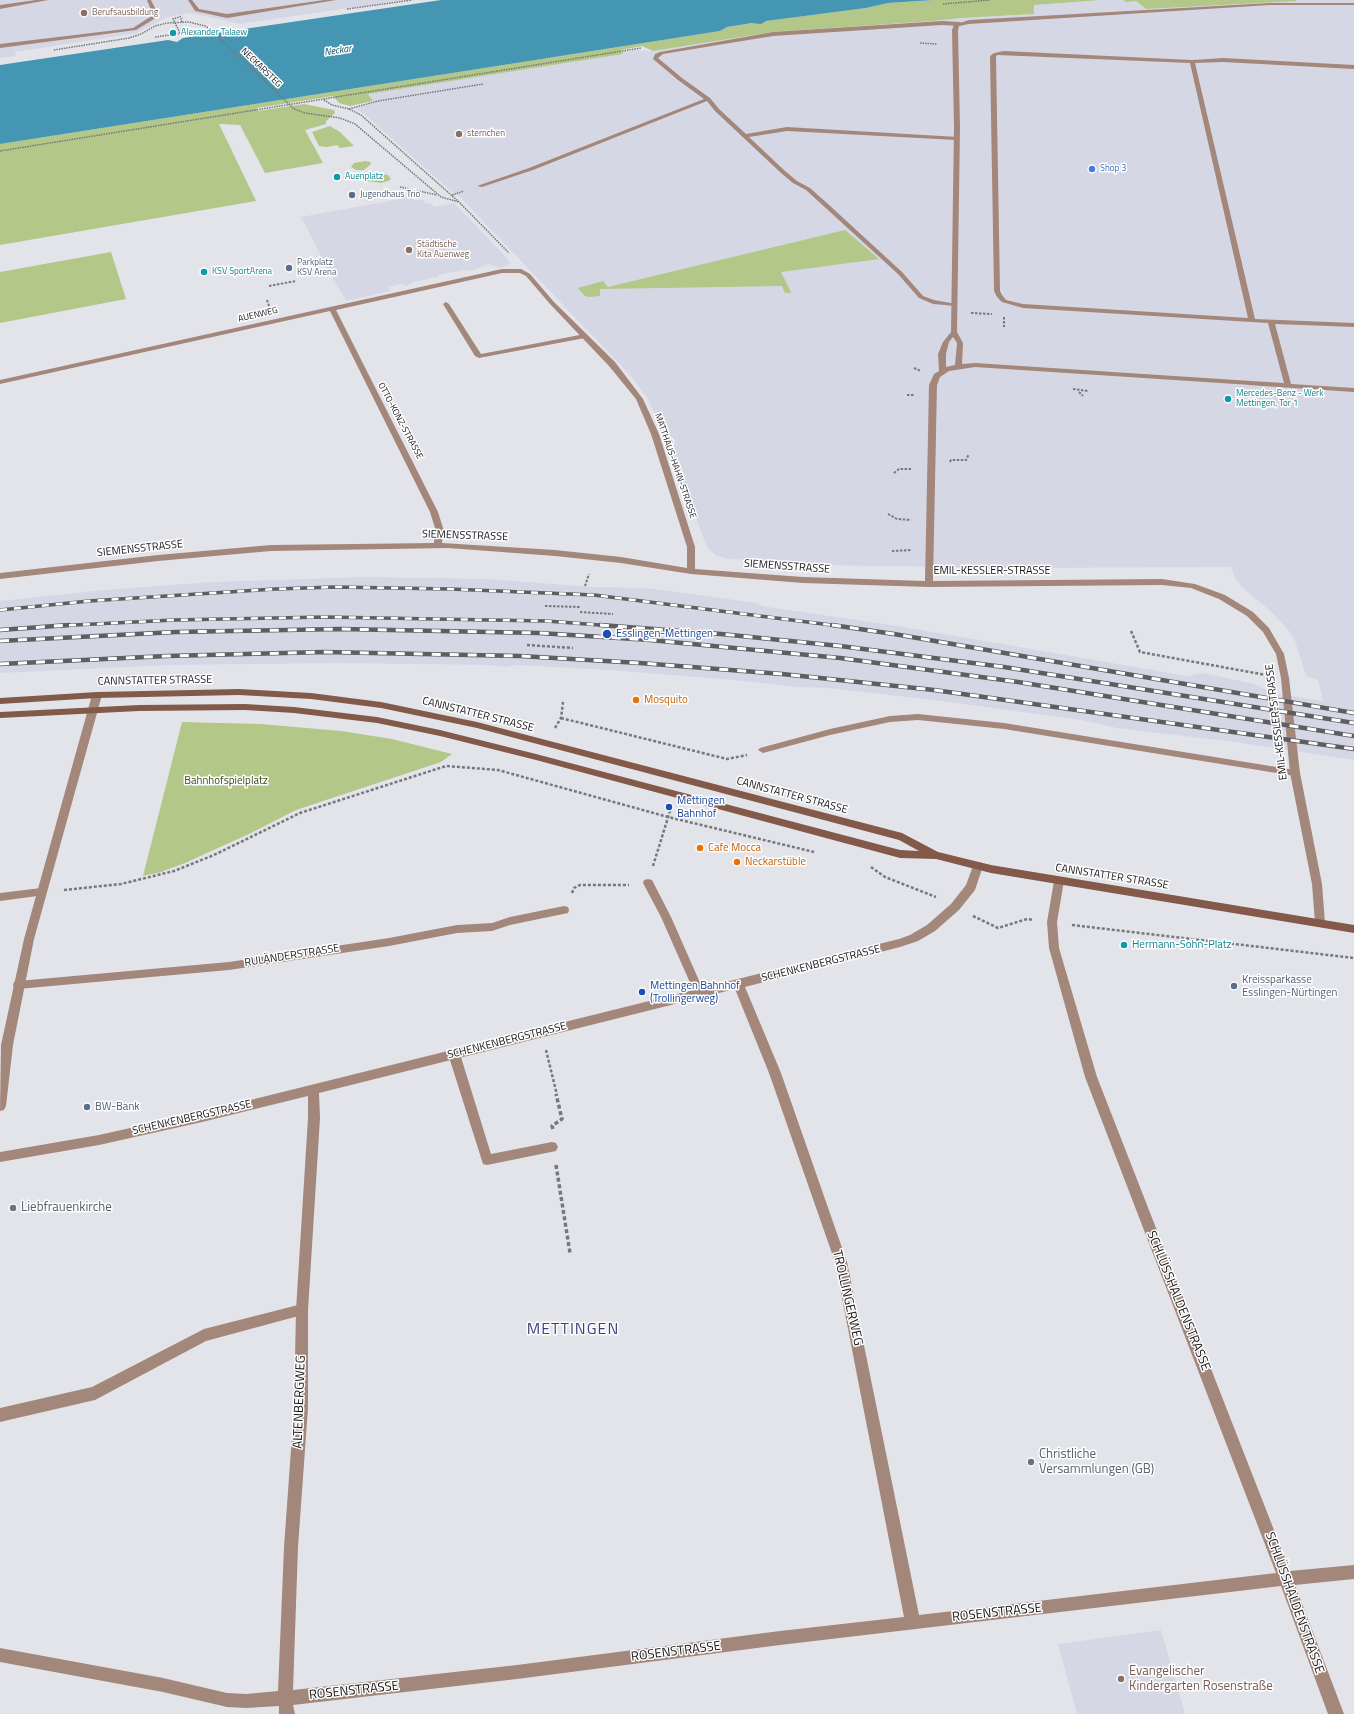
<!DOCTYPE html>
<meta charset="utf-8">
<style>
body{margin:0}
canvas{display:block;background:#e3e4ea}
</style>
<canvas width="1354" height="1714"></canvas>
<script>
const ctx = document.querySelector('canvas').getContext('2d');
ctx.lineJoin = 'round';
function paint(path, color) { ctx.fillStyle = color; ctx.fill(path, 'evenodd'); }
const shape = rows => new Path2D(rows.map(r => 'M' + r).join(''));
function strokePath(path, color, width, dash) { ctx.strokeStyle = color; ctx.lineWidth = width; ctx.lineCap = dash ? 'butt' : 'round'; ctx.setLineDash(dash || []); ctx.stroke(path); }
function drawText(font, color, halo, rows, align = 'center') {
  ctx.font = font + ' "Titillium Web",sans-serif'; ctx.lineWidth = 3; ctx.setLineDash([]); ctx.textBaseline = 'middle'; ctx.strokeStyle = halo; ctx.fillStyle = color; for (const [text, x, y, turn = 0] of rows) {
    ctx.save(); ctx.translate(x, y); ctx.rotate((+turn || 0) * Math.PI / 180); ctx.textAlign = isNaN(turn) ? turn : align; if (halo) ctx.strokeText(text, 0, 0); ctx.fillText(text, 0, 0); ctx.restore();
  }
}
const built = shape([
 [0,0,403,0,240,24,190,13,167,17,137,33,15,52,16,56,0,58],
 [1101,0,1123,0,1126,2,1136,1,1146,9,1296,0,1354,0,1354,760,1234,742,1117,728,1082,720,941,701,829,688,797,687,734,680,609,670,517,665,505,667,489,665,338,663,169,665,0,673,0,601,104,590,212,582,365,577,487,579,593,587,647,588,757,603,761,606,898,626,1187,676,1203,673,1255,684,1272,693,1323,701,1318,680,1306,676,1295,641,1289,631,1274,614,1244,589,1235,578,1231,567,1006,568,818,565,751,561,725,558,715,555,707,547,695,516,691,515,658,420,646,396,632,377,459,196,452,192,364,114,356,109,371,104,373,101,368,94,623,54,622,52,635,50,653,51,773,32,933,21,961,18,1034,14,1034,5],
 [411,197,414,200,423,200,426,204,430,203,434,207,454,203,507,258,511,264,500,268,489,264,471,271,464,270,438,275,438,277,414,282,407,286,402,284,389,287,390,291,346,301,323,260,301,217],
 [1161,1630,1185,1714,1077,1714,1058,1644]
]);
const green = shape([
 [934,0,1101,0,1034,5,1034,14,961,18,933,21,773,32,653,51,642,46,621,50,623,54,368,94,373,101,350,106,339,103,333,96,257,108,258,111,304,104,334,110,335,113,326,121,326,124,305,130,323,163,265,173,240,125,219,124,256,201,0,245,0,144,720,31,727,27,766,21,866,8,888,3],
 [1123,0,1296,0,1297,1,1146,9,1136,1,1126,2],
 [330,126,340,132,354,146,340,148,337,145,327,147,319,146,312,132],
 [366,161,370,162,371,164,364,170,356,170,351,167,354,163],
 [376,173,388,175,391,179,388,181,381,183,367,181,364,178,366,175],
 [845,230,879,259,781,272,791,292,790,293,785,293,782,286,600,289,600,296,589,297,585,296,578,288,603,281,608,287],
 [111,252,126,299,0,323,0,272],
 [182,722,261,724,341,731,392,739,452,754,441,762,296,810,251,833,185,863,161,872,143,876]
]);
const water = shape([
 [441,0,934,0,888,3,866,8,766,21,761,24,752,23,727,27,720,31,0,144,0,65,168,40,177,42,183,38]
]);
const pathFar3 = shape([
 [943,4,990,0],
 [347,9,412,0],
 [180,33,173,19,182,16],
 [155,37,205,30],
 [920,43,937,44],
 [324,100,332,105,349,109,361,115,459,202,509,253],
 [349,109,378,101,483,84],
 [0,151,641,48],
 [421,180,441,197,459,202],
 [400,187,437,195],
 [452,195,464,191]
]);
const pathFar2 = shape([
 [269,286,296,281],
 [267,300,269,306],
 [971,313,992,314],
 [1004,317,1004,327],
 [914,368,921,371],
 [1073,389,1088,391],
 [1079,392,1083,396],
 [907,395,914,395],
 [950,462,951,460,966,460,969,454],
 [894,473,899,469,911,469],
 [888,514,897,519,911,520],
 [892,551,912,550],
 [585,586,589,574],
 [545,606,580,607],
 [580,612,613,614]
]);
const pathFar1 = shape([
 [1131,631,1140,652,1266,675],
 [527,645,573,648],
 [561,718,727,759,747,755],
 [555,728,561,718,563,702],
 [653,866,670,811],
 [871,867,885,877,936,897],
 [64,890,121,884,174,871,214,855,300,813,446,766,498,770,668,817,814,852],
 [572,893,574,888,580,885,629,885],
 [973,916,998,928,1027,919,1033,920],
 [1072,925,1354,958],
 [546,1050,557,1095]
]);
const path = shape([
 [553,1129,552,1126,562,1119,556,1094],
 [556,1165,570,1253]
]);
const lane = shape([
 [36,0,48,0,0,9,0,5,36,0],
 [147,0,151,0,159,16,136,30,0,48,0,44,133,28,153,15,147,0],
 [188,0,192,0,199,9,227,14,324,0,336,0,227,18,195,11,188,0],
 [942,21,960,22,963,24,960,26,942,25,773,36,663,54,658,58,682,78,710,98,719,109,746,134,787,127,958,137,958,139,956,140,787,131,749,137,785,171,797,181,810,188,828,204,902,272,923,296,934,300,956,304,956,306,933,304,919,298,898,274,806,190,793,183,781,173,715,111,707,101,533,170,482,187,477,186,529,168,704,99,678,80,653,59,655,54,660,52,773,32,942,21],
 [1004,51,1192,60,1223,58,1354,65,1354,69,1223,62,1195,63,1255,319,1354,323,1354,327,1275,324,1291,384,1354,388,1354,392,1248,385,1248,381,1251,381,1284,383,1268,323,1023,308,1002,302,997,297,994,291,990,56,994,53,1004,51],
 [997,55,1190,63,1248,318,1023,304,1006,300,1002,295,1000,291,996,57,997,55],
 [446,302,449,304,481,354,585,334,588,336,585,338,479,358,475,356,443,304,446,302],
 [918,714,1004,723,1295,770,1300,773,1295,776,1004,729,918,720,890,722,830,735,763,753,758,750,760,748,830,729,890,716,918,714],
 [648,879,652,880,671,917,705,994,704,997,700,998,696,997,695,994,661,917,643,883,644,880,648,879],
 [41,888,45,889,46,892,45,895,0,901,0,893,41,888],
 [564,906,568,907,569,910,568,913,510,925,492,931,457,933,389,946,229,970,18,989,14,988,13,985,14,982,18,981,229,962,389,938,457,925,492,923,510,917,564,906],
 [454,1049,458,1051,460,1054,491,1154,552,1142,556,1143,558,1147,556,1151,487,1165,483,1164,448,1054,450,1051,454,1049],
 [302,1304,306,1306,308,1310,306,1314,206,1341,95,1400,0,1422,0,1408,92,1387,204,1329,302,1304]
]);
const street = shape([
 [1270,3,1354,3,1354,5,1270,5,969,24,959,26,958,30,960,127,957,332,963,343,962,364,975,363,1251,381,1255,383,1251,385,975,367,949,371,940,377,937,385,933,581,1162,579,1195,584,1225,595,1253,612,1269,628,1284,654,1289,678,1300,773,1322,884,1325,923,1324,926,1316,926,1315,923,1312,884,1290,773,1281,678,1276,654,1263,632,1247,616,1219,599,1191,588,1162,585,929,587,803,583,691,574,621,563,555,556,448,548,271,551,158,561,0,579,0,573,158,555,271,545,434,543,435,528,430,512,330,311,0,384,0,380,502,269,521,269,530,274,554,302,615,362,643,399,659,434,695,547,695,569,803,577,925,581,929,385,934,374,939,371,938,354,943,342,951,332,954,127,952,30,954,25,969,20,1270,3],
 [502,273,520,273,526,276,550,304,609,366,636,399,651,434,687,547,687,568,621,557,555,550,442,543,443,528,438,512,336,310,502,273],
 [953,337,957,343,955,365,946,367,946,354,949,342,953,337],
 [97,692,102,695,34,939,13,1045,6,1106,4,1110,0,1111,1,1045,24,939,92,695,97,692],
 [978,862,982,863,983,866,975,890,959,910,935,931,918,941,900,947,745,987,781,1073,847,1262,919,1615,1276,1573,1085,1077,1049,948,1047,922,1054,881,1055,878,1059,877,1063,878,1064,881,1057,922,1059,948,1097,1077,1290,1571,1354,1565,1354,1579,1295,1585,1344,1714,1328,1714,1281,1586,780,1645,517,1679,293,1705,295,1714,279,1714,279,1706,246,1708,227,1707,163,1692,0,1662,0,1648,163,1678,227,1693,246,1694,278,1691,284,1547,294,1408,296,1310,308,1118,308,1096,202,1122,99,1145,0,1162,0,1152,99,1135,202,1112,899,939,910,935,927,925,951,904,966,885,973,866,974,863,978,862],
 [735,989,769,1073,835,1262,904,1617,780,1631,517,1665,293,1690,298,1547,308,1408,308,1310,320,1118,319,1093,735,989]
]);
const secondary = shape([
 [239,689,311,693,381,702,477,722,902,833,938,852,991,865,1354,925,1354,933,991,873,936,859,900,858,536,760,440,736,377,723,294,713,245,710,139,711,0,718,0,712,139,705,245,704,294,707,377,717,440,730,536,754,900,850,919,851,899,840,477,728,381,708,311,699,239,695,97,698,0,704,0,698,97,692,239,689]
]);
const railFar1 = shape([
 [0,610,89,601,275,589,335,587,450,589,594,595,839,626],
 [55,626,174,620,325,617,546,621,613,626]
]);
const rail = shape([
 [600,625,721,634,840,646,1004,667,1354,723],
 [832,625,894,634,1354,713],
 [0,630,69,625],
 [0,641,176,632,341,629,539,633,650,640,840,658,1018,682,1354,736],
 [0,664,167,656,324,652,520,656,640,663,782,674,934,690,1354,749]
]);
const pathBridge = shape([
 [182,22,181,19,183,18],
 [54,50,129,38,141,34,155,26,167,23,189,22,205,26,210,29,294,109,305,113,340,118,355,124,421,180]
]);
const markers = [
 [84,13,4,"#8d6e63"],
 [173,33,4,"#0f9aa8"],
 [459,134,4,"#8d6e63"],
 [1092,169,4,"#3f7fe0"],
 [337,177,4,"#0f9aa8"],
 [352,195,4,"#5c6f8a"],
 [409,250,4,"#8d6e63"],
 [289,268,4,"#5c6f8a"],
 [204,272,4,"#0f9aa8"],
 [1228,399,4,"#0f9aa8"],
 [607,634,5,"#1a4fb4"],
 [636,700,4,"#e8710a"],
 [669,807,4,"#1a4fb4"],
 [700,848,4,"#e8710a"],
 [737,862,4,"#e8710a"],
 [1124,945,4,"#0f9aa8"],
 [1234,986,4,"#5c6f8a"],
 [642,992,4,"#1a4fb4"],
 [87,1107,4,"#5c6f8a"],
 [13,1208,4,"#6b7280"],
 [1031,1462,4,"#6b7280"],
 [1121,1679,4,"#8d6e63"]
];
const farEducationnames = [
 ["Berufsausbildung",92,13],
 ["sternchen",467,134],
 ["Städtische",417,245],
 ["Kita Auenweg",417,255]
];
const farCulturenames = [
 ["Alexander Talaew",181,33],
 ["Auenplatz",345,177],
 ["KSV SportArena",212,272],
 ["Mercedes-Benz - Werk",1236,394],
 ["Mettingen, Tor 1",1236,404]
];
const farStreetnames = [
 ["NECKARSTEG",261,68,44],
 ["AUENWEG",258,315,-13],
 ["OTTO-KONZ-STRASSE",400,421,62],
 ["MATTHÄUS-HAHN-STRASSE",675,466,71]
];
const farShopnames = [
 ["Shop 3",1100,169]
];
const farServicenames = [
 ["Jugendhaus Trio",360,195],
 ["Parkplatz",297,263],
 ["KSV Arena",297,273]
];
const farWaternames = [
 ["Neckar",338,51,-9]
];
const streetNames = [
 ["SIEMENSSTRASSE",465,536,2],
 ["SIEMENSSTRASSE",140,549,-6],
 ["SIEMENSSTRASSE",787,567,4],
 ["EMIL-KESSLER-STRASSE",992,571],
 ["CANNSTATTER STRASSE",155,681,-1],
 ["CANNSTATTER STRASSE",478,715,14],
 ["EMIL-KESSLER-STRASSE",1277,722,-97],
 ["CANNSTATTER STRASSE",792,796,15],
 ["CANNSTATTER STRASSE",1112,877,9],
 ["RULÄNDERSTRASSE",292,956,-9],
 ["SCHENKENBERGSTRASSE",821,964,-14],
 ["SCHENKENBERGSTRASSE",507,1041,-14],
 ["SCHENKENBERGSTRASSE",192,1118,-13]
];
const transitNames = [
 ["Esslingen-Mettingen",616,634],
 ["Mettingen",677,801],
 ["Bahnhof",677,814],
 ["Mettingen Bahnhof",650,986],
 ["(Trollingerweg)",650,999]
];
const foodNames = [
 ["Mosquito",644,700],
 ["Cafe Mocca",708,848],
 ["Neckarstüble",745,862]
];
const parkNames = [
 ["Bahnhofspielplatz",226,781]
];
const cultureNames = [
 ["Hermann-Sohn-Platz",1132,945]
];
const serviceNames = [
 ["Kreissparkasse",1242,980],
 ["Esslingen-Nürtingen",1242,993],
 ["BW-Bank",95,1107]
];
const nearWorshipnames = [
 ["Liebfrauenkirche",21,1208],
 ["Christliche",1039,1455],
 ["Versammlungen (GB)",1039,1470]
];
const nearStreetnames = [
 ["TROLLINGERWEG",847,1298,77],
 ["SCHLÜSSHALDENSTRASSE",1178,1301,68],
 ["ALTENBERGWEG",300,1402,-88],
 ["SCHLÜSSHALDENSTRASSE",1294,1603,70],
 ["ROSENSTRASSE",997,1613,-6],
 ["ROSENSTRASSE",676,1652,-7],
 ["ROSENSTRASSE",354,1691,-6]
];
const nearEducationnames = [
 ["Evangelischer",1129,1672],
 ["Kindergarten Rosenstraße",1129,1687]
];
const nearQuarternames = [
 ["METTINGEN",573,1330]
];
paint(built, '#d6d7e5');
paint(green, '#b2c788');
paint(water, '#4496b3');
strokePath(pathFar3, '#77787b', 1.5, [1.5, 1]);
strokePath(pathFar2, '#77787b', 2, [2.5, 1.5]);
strokePath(pathFar1, '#77787b', 2.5, [3, 2]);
strokePath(path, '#77787b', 3.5, [4, 2.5]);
paint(lane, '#a4877b');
paint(street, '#a4877b');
paint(secondary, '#835a49');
strokePath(railFar1, '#5d5e61', 3.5);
strokePath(rail, '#5d5e61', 4.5);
strokePath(railFar1, '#fff', 2.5, [7]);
strokePath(rail, '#fff', 3, [9]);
strokePath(pathBridge, '#77787b', 1.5, [1.5, 1]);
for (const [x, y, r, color] of markers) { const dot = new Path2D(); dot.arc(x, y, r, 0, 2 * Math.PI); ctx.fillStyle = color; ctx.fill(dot); strokePath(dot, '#fff', 1.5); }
drawText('9px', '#785e54', '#fff', farEducationnames, 'left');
drawText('9px', '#0d838f', '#fff', farCulturenames, 'left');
drawText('9px', '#151517', '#fff', farStreetnames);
drawText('9px', '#366cbe', '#fff', farShopnames, 'left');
drawText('9px', '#4e5e75', '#fff', farServicenames, 'left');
drawText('italic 10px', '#064f63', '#fff', farWaternames);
drawText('11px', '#151517', '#fff', streetNames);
drawText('11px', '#164399', '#fff', transitNames, 'left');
drawText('11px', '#c56008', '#fff', foodNames, 'left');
drawText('11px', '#3a4819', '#fff', parkNames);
drawText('11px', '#0d838f', '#fff', cultureNames, 'left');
drawText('11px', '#4e5e75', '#fff', serviceNames, 'left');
drawText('13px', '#5b616d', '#fff', nearWorshipnames, 'left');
drawText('13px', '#151517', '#fff', nearStreetnames);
drawText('13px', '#785e54', '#fff', nearEducationnames, 'left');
ctx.letterSpacing = '1px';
drawText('16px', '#40417d', '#fff', nearQuarternames);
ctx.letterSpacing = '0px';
</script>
